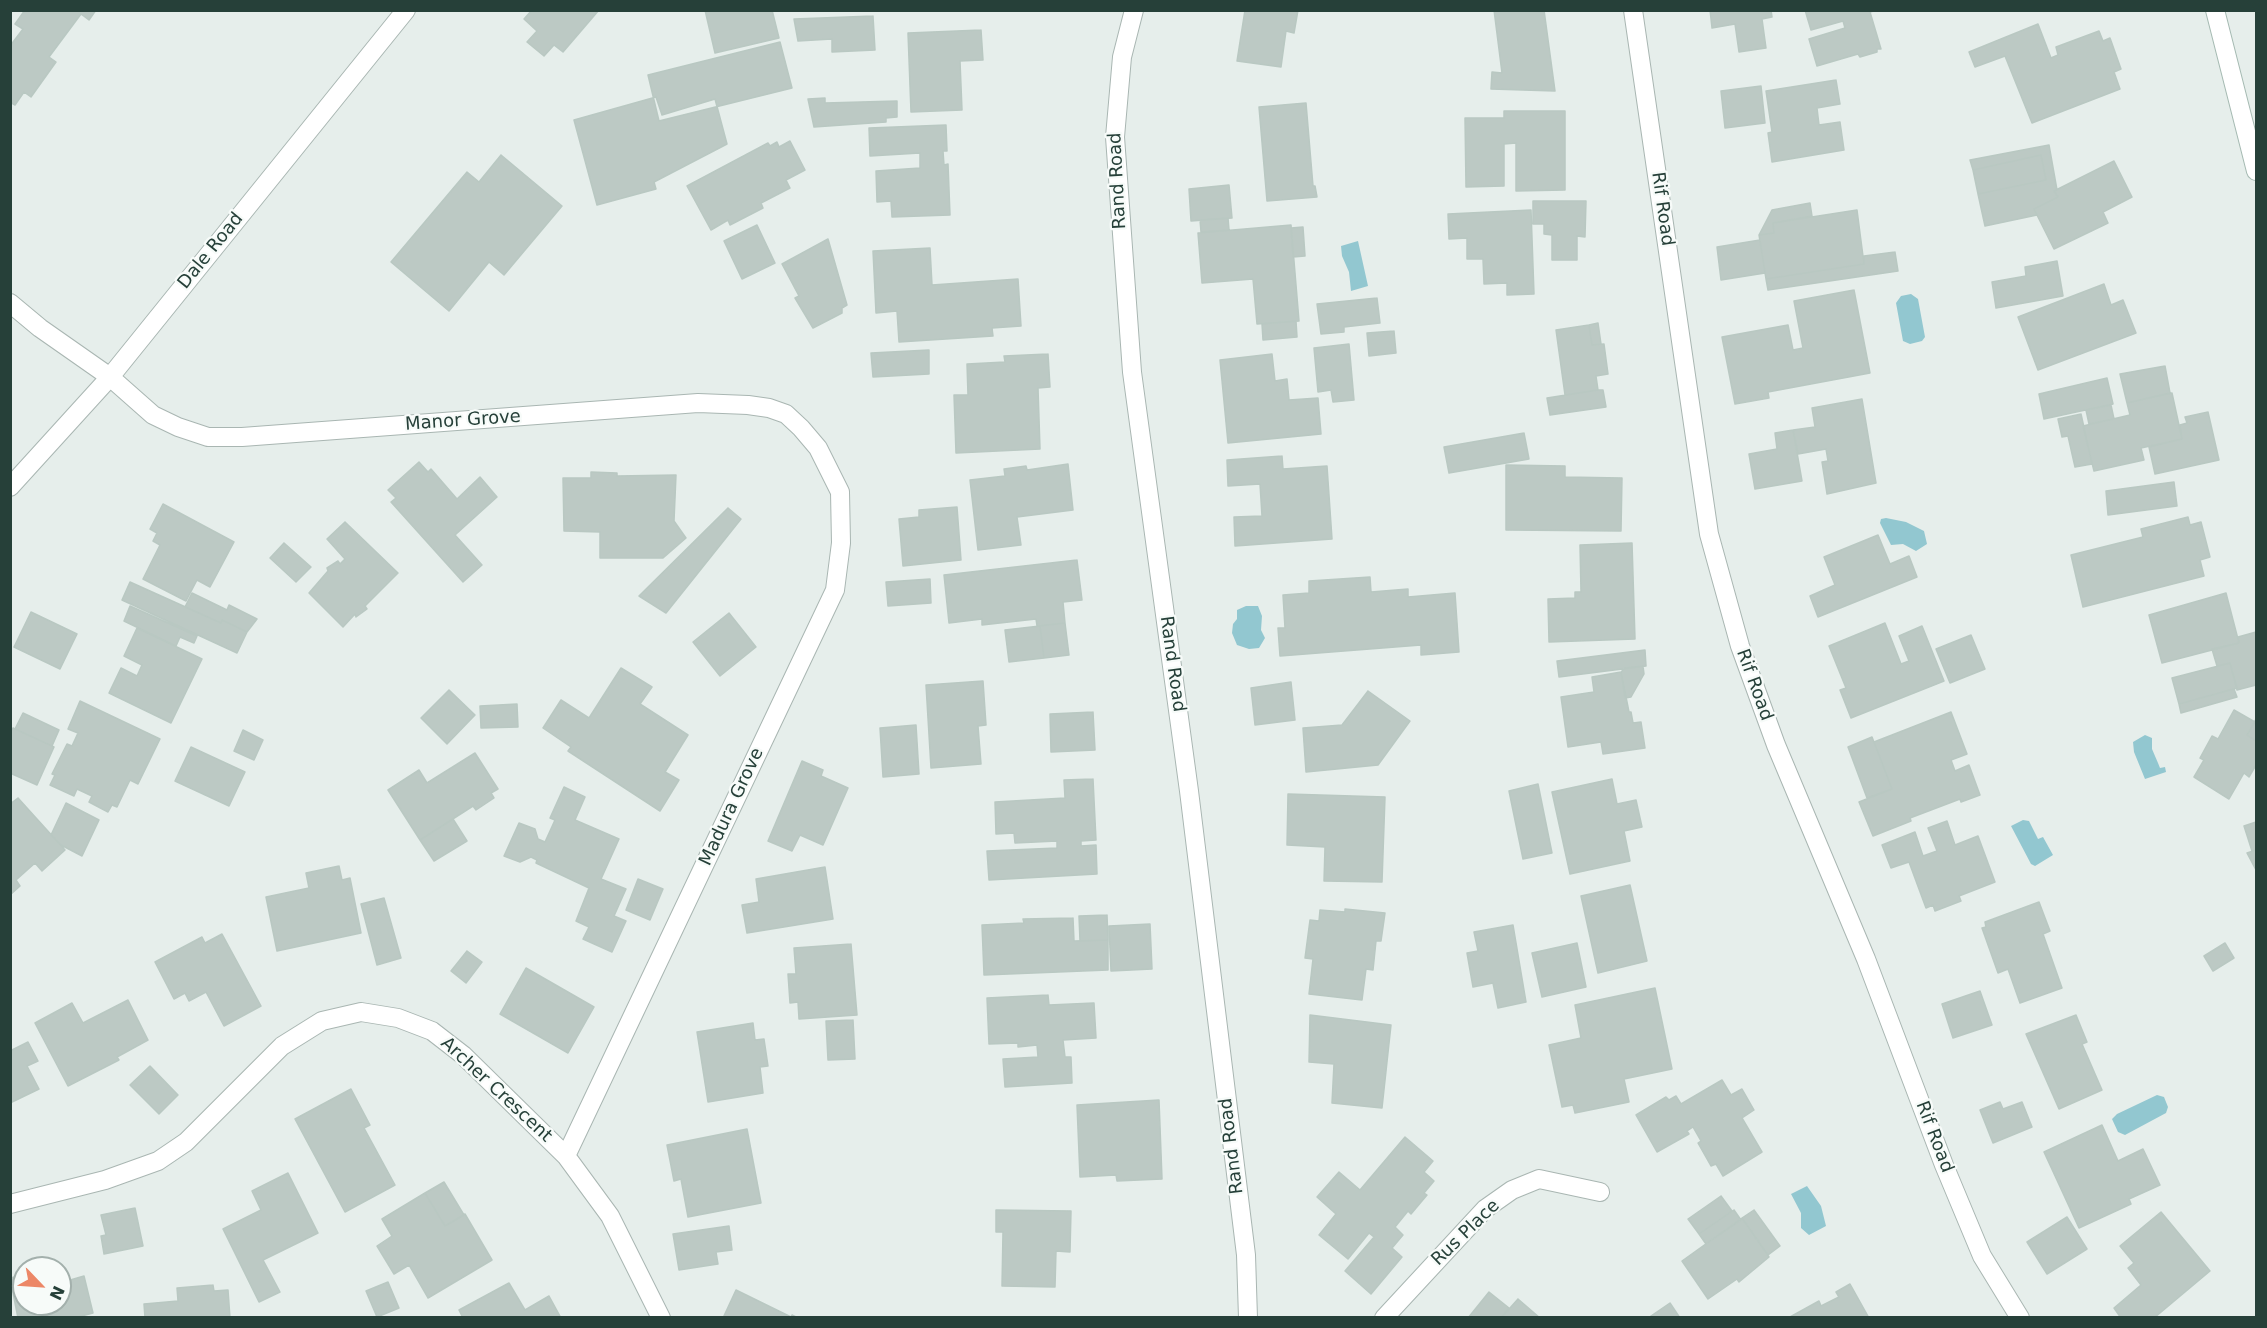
<!DOCTYPE html>
<style>
body{margin:0}
#map{position:relative;width:2267px;height:1328px;overflow:hidden;background:#e6eeeb;font-family:"DejaVu Sans",sans-serif}
canvas{display:block}
.frame{position:absolute;inset:0;border:12px solid #264039;pointer-events:none}
.north{position:absolute;left:12px;top:1256px;width:60px;height:60px;box-sizing:border-box;background:#f7fbf9;border:2px solid #a3b0ac;border-radius:50%;rotate:115deg;font-size:16px;font-weight:700;line-height:24px;text-align:center;color:#264039}
.north::after{content:'';display:block;margin:auto;width:21px;height:27px;background:#ec8767;clip-path:polygon(50% 0,100% 100%,50% 72%,0 100%)}
</style>
<div id="map">
<canvas width="2267" height="1328"></canvas>
<div class="frame"></div>
<div class="north">N</div>
</div>
<script>
const ctx = document.querySelector('canvas').getContext('2d');
ctx.lineJoin = 'round';
function paint(path, color) { ctx.fillStyle = color; ctx.fill(path, 'evenodd'); }
const shape = rows => new Path2D(rows.map(r => 'M' + r).join(''));
function strokePath(path, color, width, dash) { ctx.strokeStyle = color; ctx.lineWidth = width; ctx.lineCap = dash ? 'butt' : 'round'; ctx.setLineDash(dash || []); ctx.stroke(path); }
function drawText(font, color, halo, rows, align = 'center') {
  ctx.font = font + ' "DejaVu Sans",sans-serif'; ctx.lineWidth = 4.5; ctx.setLineDash([]); ctx.textBaseline = 'middle'; ctx.strokeStyle = halo; ctx.fillStyle = color; for (const [text, x, y, turn = 0] of rows) {
    ctx.save(); ctx.translate(x, y); ctx.rotate((+turn || 0) * Math.PI / 180); ctx.textAlign = isNaN(turn) ? turn : align; if (halo) ctx.strokeText(text, 0, 0); ctx.fillText(text, 0, 0); ctx.restore();
  }
}
const water = shape([
 [1358,241,1368,286,1351,291,1349,272,1342,256,1341,246],
 [1911,294,1918,299,1925,337,1922,341,1910,344,1903,341,1896,303,1901,296],
 [1886,518,1906,522,1924,531,1927,544,1916,551,1903,544,1891,545,1880,523,1881,519],
 [1246,606,1258,606,1262,616,1261,630,1265,638,1259,648,1249,649,1237,645,1232,633,1233,624,1237,619,1237,610],
 [2145,735,2152,738,2152,749,2158,763,2160,768,2165,767,2166,772,2145,779,2134,752,2133,742],
 [2023,820,2029,821,2038,839,2043,837,2053,855,2035,866,2031,864,2011,826],
 [2157,1095,2164,1097,2168,1107,2166,1113,2125,1135,2118,1132,2112,1119,2117,1114],
 [1807,1186,1821,1206,1826,1226,1809,1235,1801,1228,1801,1213,1791,1194]
]);
const building = shape([
 [25,10,96,10,89,20,81,14,49,57,56,62,31,97,24,92,15,105,10,102,10,46,23,29,15,24,25,10],
 [532,10,599,10,563,52,554,45,544,56,527,42,537,31,524,19,532,10],
 [705,10,772,10,779,38,715,53,705,10],
 [1245,10,1298,10,1294,33,1286,31,1281,67,1237,61,1245,10],
 [1494,10,1544,10,1555,91,1491,89,1492,72,1502,73,1494,10],
 [1710,10,1771,10,1772,17,1762,19,1766,48,1739,52,1735,24,1712,28,1710,10],
 [1805,10,1877,10,1870,12,1881,49,1877,49,1877,52,1860,57,1858,54,1817,66,1809,39,1845,28,1843,21,1811,30,1805,10],
 [873,16,875,50,832,52,832,39,798,41,794,19,873,16],
 [2038,24,2051,58,2058,55,2056,47,2099,31,2103,41,2110,38,2121,69,2114,72,2120,89,2032,123,2005,56,1975,67,1969,52,2038,24],
 [981,30,983,60,960,61,962,110,911,112,908,33,981,30],
 [780,42,792,88,659,121,648,75,780,42],
 [1836,80,1840,104,1817,108,1819,125,1840,122,1844,150,1772,162,1768,133,1772,132,1766,91,1836,80],
 [1761,86,1765,123,1725,128,1721,91,1761,86],
 [656,97,662,115,715,99,727,144,654,182,656,189,597,205,574,120,656,97],
 [825,98,825,103,897,101,897,117,886,118,886,122,814,127,808,99,825,98],
 [1306,103,1313,186,1315,186,1317,197,1267,201,1259,107,1306,103],
 [1504,111,1565,111,1565,190,1516,191,1516,143,1504,144,1504,186,1466,187,1465,118,1504,118,1504,111],
 [946,125,947,151,943,151,944,165,948,164,950,215,892,217,891,201,877,202,876,171,920,168,920,153,870,156,869,128,946,125],
 [790,141,805,170,786,180,790,188,761,203,763,208,730,225,728,220,711,230,687,186,768,143,770,146,777,142,779,147,790,141],
 [2049,145,2057,190,2054,191,2058,197,2034,209,2037,215,1985,226,1978,194,2046,180,2041,155,1973,170,1970,160,2049,145],
 [501,155,562,206,504,275,489,262,449,311,391,262,467,172,479,182,501,155],
 [2041,155,2046,180,1978,194,1973,170,2041,155],
 [2114,161,2132,197,2103,212,2108,223,2054,249,2034,209,2058,197,2054,191,2114,161],
 [1229,185,1232,218,1191,221,1189,189,1229,185],
 [1533,201,1586,201,1585,237,1577,236,1577,260,1552,260,1552,235,1544,234,1544,224,1533,224,1533,201],
 [1810,203,1812,216,1773,223,1774,233,1759,235,1772,210,1810,203],
 [1531,210,1534,294,1507,295,1507,283,1484,284,1483,259,1467,259,1467,238,1449,239,1448,214,1531,210],
 [1857,210,1864,264,1766,279,1759,235,1774,233,1773,223,1857,210],
 [1228,218,1229,230,1201,232,1200,220,1228,218],
 [757,225,775,263,742,279,724,241,757,225],
 [1291,225,1299,321,1257,324,1253,279,1202,283,1198,233,1291,225],
 [1303,227,1305,256,1293,257,1291,228,1303,227],
 [828,239,847,305,842,308,842,313,813,328,795,298,799,296,782,264,828,239],
 [1760,240,1765,273,1721,280,1717,247,1760,240],
 [930,248,932,285,1018,279,1021,326,992,328,993,336,899,342,897,311,876,313,873,251,930,248],
 [1895,252,1898,271,1768,290,1766,279,1864,264,1864,256,1895,252],
 [2057,261,2063,296,1996,308,1992,282,2026,276,2025,267,2057,261],
 [2104,284,2111,305,2123,300,2136,333,2038,370,2018,317,2104,284],
 [1854,290,1870,373,1768,392,1769,398,1735,404,1722,337,1788,325,1793,350,1803,348,1794,301,1854,290],
 [1377,298,1380,323,1344,327,1344,332,1321,334,1317,304,1377,298],
 [1296,321,1297,337,1263,340,1262,324,1296,321],
 [1598,323,1601,344,1592,345,1589,325,1598,323],
 [1589,325,1592,345,1604,344,1608,374,1596,376,1598,390,1565,395,1556,330,1589,325],
 [1394,331,1396,353,1369,356,1367,333,1394,331],
 [1349,344,1354,400,1333,402,1331,390,1318,392,1314,348,1349,344],
 [929,350,929,374,873,377,871,353,929,350],
 [1048,354,1050,387,1038,388,1040,449,956,453,954,395,968,395,967,364,1005,362,1004,356,1048,354],
 [1272,354,1275,381,1287,379,1289,400,1318,398,1321,434,1228,443,1220,360,1272,354],
 [2165,366,2170,393,2127,403,2120,374,2165,366],
 [2107,378,2113,404,2044,419,2039,394,2107,378],
 [1598,390,1603,390,1606,407,1550,415,1547,398,1598,390],
 [2172,393,2182,439,2141,448,2144,460,2094,471,2083,426,2130,415,2127,403,2172,393],
 [1862,399,1876,483,1827,494,1822,462,1828,461,1826,449,1798,454,1793,430,1815,427,1812,408,1862,399],
 [2111,405,2114,419,2089,424,2086,410,2111,405],
 [2208,412,2219,460,2155,474,2149,447,2182,439,2180,425,2187,423,2185,417,2208,412],
 [2081,414,2092,464,2075,467,2068,436,2062,437,2058,419,2081,414],
 [1793,430,1802,481,1755,489,1749,454,1777,449,1775,433,1793,430],
 [1524,433,1529,459,1449,473,1444,447,1524,433],
 [1282,456,1283,469,1327,466,1332,539,1235,546,1234,517,1262,516,1260,484,1228,486,1227,460,1282,456],
 [419,462,428,472,431,469,457,499,480,477,497,497,455,535,482,565,463,582,391,502,396,498,388,490,419,462],
 [1068,464,1073,510,1017,517,1021,545,978,550,970,480,1005,476,1004,469,1026,466,1027,470,1068,464],
 [1506,465,1565,466,1565,477,1622,478,1621,531,1506,530,1506,465],
 [591,472,617,473,617,476,676,475,674,521,686,538,663,558,600,558,600,532,564,531,563,478,591,478,591,472],
 [2174,482,2177,506,2108,515,2106,491,2174,482],
 [163,504,234,542,210,587,197,580,186,601,143,579,160,545,153,541,157,533,150,529,163,504],
 [957,507,961,560,903,566,899,519,919,517,919,510,957,507],
 [728,508,741,519,666,613,639,596,728,508],
 [2188,517,2190,525,2201,522,2210,557,2200,560,2204,576,2083,607,2071,555,2143,537,2141,529,2188,517],
 [345,522,398,573,365,606,367,609,356,617,355,614,343,627,309,593,328,571,327,568,338,561,340,564,345,559,327,539,345,522],
 [1878,535,1890,564,1909,556,1917,577,1818,617,1810,596,1835,585,1824,557,1878,535],
 [284,543,311,567,296,582,270,558,284,543],
 [1632,543,1635,639,1549,642,1548,599,1575,598,1575,592,1581,592,1580,545,1632,543],
 [1077,560,1082,600,1063,602,1065,623,1037,626,1036,619,982,625,982,619,949,623,944,575,1077,560],
 [1370,577,1371,592,1408,589,1408,597,1455,593,1459,652,1421,655,1421,645,1280,656,1278,628,1285,628,1283,595,1309,593,1309,581,1370,577],
 [930,579,931,603,888,606,886,582,930,579],
 [130,582,221,623,222,620,247,632,237,653,122,600,130,582],
 [192,593,227,610,229,605,257,619,247,632,222,620,221,623,185,607,192,593],
 [2226,593,2239,643,2162,663,2149,615,2226,593],
 [130,606,197,636,194,643,180,637,176,646,124,621,130,606],
 [31,612,77,634,60,669,14,647,31,612],
 [729,613,756,647,720,676,693,642,729,613],
 [1065,623,1069,655,1044,658,1040,626,1065,623],
 [1885,623,1901,664,1909,661,1899,636,1922,626,1944,681,1851,718,1840,690,1846,688,1829,646,1885,623],
 [1040,626,1044,658,1009,662,1005,630,1040,626],
 [137,628,202,659,171,723,109,693,121,668,137,676,142,665,124,656,137,628],
 [2256,632,2256,685,2237,690,2230,663,2217,666,2212,649,2239,643,2238,637,2256,632],
 [1971,635,1985,669,1950,683,1936,649,1971,635],
 [1645,650,1646,666,1559,677,1557,661,1645,650],
 [2230,663,2237,688,2179,704,2172,678,2230,663],
 [1643,666,1644,674,1631,697,1625,698,1621,672,1625,668,1643,666],
 [621,668,652,687,640,704,688,735,665,772,679,780,660,811,568,751,571,747,543,728,561,700,589,718,621,668],
 [1621,672,1629,712,1631,712,1633,723,1641,722,1645,748,1603,754,1601,742,1568,747,1561,697,1594,692,1592,677,1621,672],
 [983,681,986,725,978,726,981,764,931,768,926,685,983,681],
 [1291,682,1295,720,1255,725,1251,688,1291,682],
 [2234,689,2237,697,2181,713,2179,704,2234,689],
 [449,690,475,715,447,744,421,718,449,690],
 [1368,691,1410,721,1378,765,1306,772,1303,728,1342,725,1368,691],
 [80,701,160,739,138,784,130,780,117,807,112,805,108,812,89,802,92,796,77,789,74,796,50,785,55,775,52,774,67,744,72,746,78,733,68,729,80,701],
 [517,704,518,727,481,728,480,706,517,704],
 [2234,710,2255,722,2247,735,2256,741,2256,765,2249,777,2244,773,2229,799,2194,777,2204,760,2200,758,2212,736,2218,739,2234,710],
 [1093,712,1095,750,1051,752,1050,714,1093,712],
 [1951,712,1967,754,1951,760,1955,771,1969,765,1980,795,1961,802,1960,799,1910,818,1911,821,1873,836,1859,802,1892,789,1874,742,1951,712],
 [23,713,59,730,52,746,15,729,23,713],
 [2256,719,2256,741,2247,735,2256,719],
 [916,725,919,774,883,777,880,728,916,725],
 [13,728,54,747,37,785,10,773,10,732,13,728],
 [243,730,263,740,254,760,234,751,243,730],
 [1872,737,1892,789,1867,798,1848,747,1872,737],
 [191,747,245,772,229,806,175,781,191,747],
 [475,753,498,789,491,793,494,798,476,810,473,806,420,840,388,790,419,770,427,783,475,753],
 [802,761,823,770,821,776,848,788,823,845,800,835,792,851,768,841,802,761],
 [1093,779,1096,840,1081,841,1081,846,1096,845,1097,874,989,880,987,851,1057,848,1057,841,1015,843,1014,833,996,834,995,802,1065,798,1064,780,1093,779],
 [1612,779,1617,804,1636,800,1642,827,1624,831,1630,861,1570,874,1552,792,1612,779],
 [1538,784,1552,853,1523,859,1509,791,1538,784],
 [564,787,585,797,575,820,619,839,601,879,626,889,614,916,626,921,612,952,583,939,589,927,576,921,589,888,536,863,537,860,531,857,520,862,504,856,519,823,535,829,538,839,545,842,555,820,550,818,564,787],
 [1288,794,1385,797,1382,882,1324,881,1325,847,1287,845,1288,794],
 [18,798,65,850,42,871,35,863,16,880,20,886,10,895,10,804,18,798],
 [66,803,99,820,82,856,61,845,51,835,66,803],
 [453,819,467,841,434,861,420,840,453,819],
 [1947,821,1955,845,1978,836,1995,882,1959,896,1961,901,1935,911,1933,905,1926,908,1909,862,1891,868,1882,845,1915,832,1923,856,1937,851,1928,828,1947,821],
 [2256,822,2256,850,2252,851,2244,826,2256,822],
 [2256,850,2256,870,2247,853,2256,850],
 [339,866,342,880,350,878,361,933,277,951,266,897,309,888,306,873,339,866],
 [825,867,833,919,747,933,742,905,759,902,756,879,825,867],
 [638,879,663,889,650,920,626,910,638,879],
 [1630,885,1647,961,1598,973,1581,896,1630,885],
 [384,898,401,958,377,965,361,904,384,898],
 [2039,902,2050,931,2043,934,2062,988,2020,1003,2008,969,1998,973,1982,928,1986,927,1985,922,2039,902],
 [1345,909,1385,913,1381,941,1376,941,1373,970,1366,969,1362,1000,1309,994,1313,959,1305,958,1310,920,1319,921,1320,910,1345,912,1345,909],
 [1107,915,1108,940,1080,941,1079,916,1107,915],
 [1073,918,1074,941,1108,940,1108,970,984,975,982,925,1024,923,1023,919,1073,918],
 [1150,924,1152,969,1111,971,1109,926,1150,924],
 [1513,925,1526,1002,1498,1008,1493,983,1473,987,1467,953,1478,951,1474,932,1513,925],
 [222,934,261,1006,224,1026,206,992,189,1001,185,993,174,999,155,962,202,937,205,943,222,934],
 [1577,943,1586,987,1542,997,1532,953,1577,943],
 [2225,943,2234,958,2213,971,2204,956,2225,943],
 [851,944,857,1015,799,1019,798,1002,790,1003,788,974,796,974,794,948,851,944],
 [467,951,482,962,466,983,451,971,467,951],
 [526,968,594,1007,568,1053,500,1014,526,968],
 [1655,988,1672,1069,1624,1079,1629,1102,1575,1113,1573,1105,1562,1107,1549,1045,1581,1038,1575,1005,1655,988],
 [1980,991,1992,1025,1953,1038,1942,1004,1980,991],
 [1048,995,1049,1005,1094,1003,1096,1038,1063,1040,1065,1057,1071,1057,1072,1083,1005,1087,1003,1059,1038,1057,1037,1045,1018,1047,1018,1043,989,1044,987,998,1048,995],
 [128,1000,148,1040,117,1057,119,1060,68,1086,35,1023,72,1003,83,1023,128,1000],
 [1310,1015,1391,1025,1382,1108,1332,1103,1334,1064,1309,1062,1310,1015],
 [2076,1015,2087,1042,2082,1044,2102,1090,2059,1109,2026,1034,2076,1015],
 [853,1020,855,1059,828,1060,826,1021,853,1020],
 [753,1023,755,1040,764,1039,768,1066,760,1067,763,1093,708,1102,697,1032,753,1023],
 [28,1042,38,1061,27,1066,39,1089,10,1103,10,1051,28,1042],
 [150,1066,178,1095,159,1114,130,1085,150,1066],
 [1722,1080,1731,1095,1742,1089,1754,1110,1742,1118,1762,1152,1723,1176,1716,1164,1711,1166,1698,1143,1701,1141,1693,1127,1687,1131,1689,1134,1657,1152,1636,1115,1666,1097,1669,1100,1676,1096,1681,1104,1722,1080],
 [351,1089,370,1125,364,1128,395,1185,345,1212,295,1119,351,1089],
 [1159,1100,1162,1179,1117,1181,1116,1175,1080,1177,1077,1105,1159,1100],
 [2000,1102,2003,1109,2022,1102,2032,1127,1993,1143,1980,1110,2000,1102],
 [2102,1125,2118,1161,2143,1149,2160,1185,2129,1199,2131,1204,2079,1228,2044,1152,2102,1125],
 [747,1129,761,1203,688,1217,681,1179,674,1181,667,1145,747,1129],
 [1405,1137,1433,1161,1424,1172,1434,1181,1424,1193,1427,1195,1411,1214,1408,1211,1395,1227,1403,1235,1392,1248,1402,1257,1371,1294,1345,1271,1374,1237,1369,1233,1348,1259,1319,1235,1336,1214,1317,1197,1339,1172,1360,1190,1405,1137],
 [288,1173,318,1233,263,1260,280,1292,259,1302,223,1229,261,1210,252,1191,288,1173],
 [444,1182,464,1215,445,1226,425,1193,444,1182],
 [425,1193,445,1226,465,1214,492,1260,428,1298,409,1265,394,1274,377,1246,392,1236,382,1219,425,1193],
 [1721,1196,1732,1211,1699,1234,1688,1219,1721,1196],
 [135,1208,143,1246,104,1254,101,1236,106,1235,101,1215,135,1208],
 [996,1210,1071,1211,1070,1252,1056,1251,1055,1287,1002,1286,1003,1232,996,1232,996,1210],
 [1734,1210,1741,1220,1706,1244,1699,1234,1734,1210],
 [1754,1210,1780,1246,1768,1255,1742,1218,1754,1210],
 [2161,1212,2210,1271,2154,1318,2121,1318,2114,1308,2141,1285,2128,1268,2134,1263,2120,1246,2161,1212],
 [2067,1217,2087,1249,2047,1274,2027,1242,2067,1217],
 [1742,1218,1769,1257,1739,1282,1737,1279,1708,1299,1682,1261,1742,1218],
 [729,1226,732,1250,716,1252,718,1264,679,1270,673,1234,729,1226],
 [24,1275,24,1304,60,1304,60,1283,84,1276,93,1313,74,1318,18,1318,10,1278,24,1275],
 [388,1282,399,1308,377,1317,366,1291,388,1282],
 [509,1283,525,1310,549,1296,561,1318,463,1318,459,1310,509,1283],
 [1850,1284,1869,1318,1790,1317,1819,1301,1821,1306,1839,1297,1836,1292,1850,1284],
 [213,1285,214,1291,228,1290,230,1318,145,1318,144,1304,178,1301,177,1288,213,1285],
 [736,1290,791,1317,792,1315,798,1318,723,1318,736,1290],
 [1489,1292,1509,1308,1501,1318,1468,1318,1489,1292],
 [1518,1299,1540,1318,1501,1318,1518,1299],
 [1670,1303,1680,1318,1648,1318,1670,1303]
]);
const street = shape([
 [1134,10,1122,57,1115,137,1132,372,1189,791,1246,1255,1248,1318],
 [1633,10,1709,534,1740,646,1776,745,1866,959,1944,1165,1982,1256,2020,1318],
 [10,303,40,328,110,377,153,415,178,427,208,437,242,437,698,403,748,405,769,408,786,414,801,428,818,448,840,492,841,543,835,590,566,1156],
 [10,487,110,377,406,10],
 [10,1204,105,1180,158,1161,186,1142,282,1046,322,1021,361,1012,398,1018,432,1031,463,1055,566,1156,610,1216,661,1318],
 [1384,1318,1485,1209,1512,1190,1539,1179,1600,1192]
]);
const secondary = shape([
 [2215,10,2256,171]
]);
const streetNames = [
 ["Rand Road",1118,181,-93],
 ["Rif Road",1662,209,82],
 ["Dale Road",211,251,-51],
 ["Manor Grove",463,421,-4],
 ["Rand Road",1172,664,82],
 ["Rif Road",1754,685,70],
 ["Madura Grove",732,807,-65],
 ["Archer Crescent",496,1090,43],
 ["Rif Road",1934,1137,69],
 ["Rand Road",1232,1146,-97],
 ["Rus Place",1466,1233,-44]
];
paint(water, '#92c7d0');
paint(building, '#bcc9c4');
strokePath(building, '#b9c8c2', 1.5);
strokePath(street, '#a9b6b2', 20);
strokePath(secondary, '#a5bab2', 20);
strokePath(street, '#fff', 18);
strokePath(secondary, '#fff', 18);
drawText('18px', '#264039', '#f7fbf9', streetNames);
</script>
